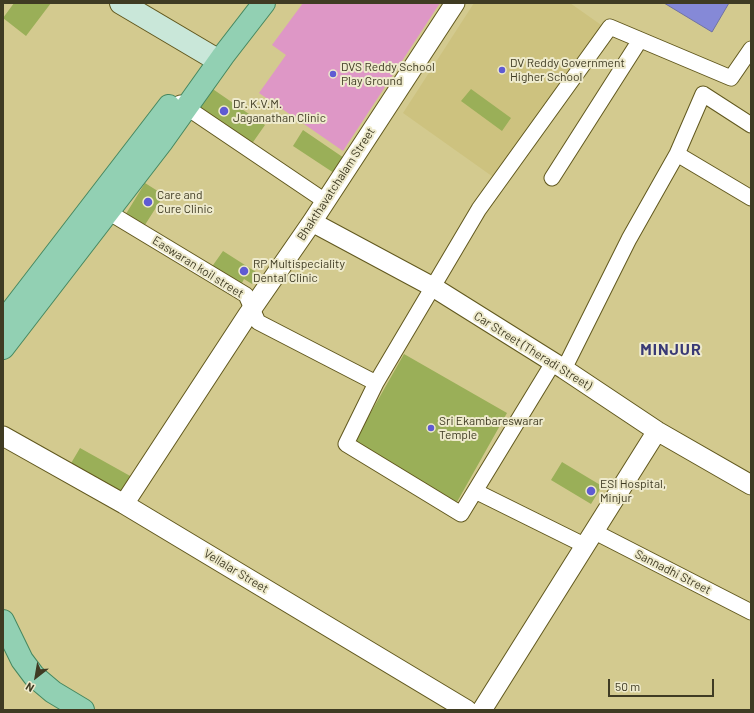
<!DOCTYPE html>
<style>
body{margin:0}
#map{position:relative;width:754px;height:713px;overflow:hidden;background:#d3ca8f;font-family:Barlow,sans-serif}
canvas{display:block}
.frame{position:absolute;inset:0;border:4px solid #3f3b23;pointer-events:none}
.north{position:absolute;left:16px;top:657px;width:40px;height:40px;-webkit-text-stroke:3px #eeeacc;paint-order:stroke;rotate:211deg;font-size:11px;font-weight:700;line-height:16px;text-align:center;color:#3f3b23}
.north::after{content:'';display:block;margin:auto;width:14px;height:18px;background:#3f3b23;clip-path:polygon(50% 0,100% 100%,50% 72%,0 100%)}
.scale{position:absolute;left:608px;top:679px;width:106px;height:18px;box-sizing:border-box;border:2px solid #3f3b23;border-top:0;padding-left:5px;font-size:12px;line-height:14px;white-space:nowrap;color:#3f3b23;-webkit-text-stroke:3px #eeeacc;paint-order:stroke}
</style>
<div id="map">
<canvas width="754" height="713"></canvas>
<div class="frame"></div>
<div class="north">N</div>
<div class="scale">50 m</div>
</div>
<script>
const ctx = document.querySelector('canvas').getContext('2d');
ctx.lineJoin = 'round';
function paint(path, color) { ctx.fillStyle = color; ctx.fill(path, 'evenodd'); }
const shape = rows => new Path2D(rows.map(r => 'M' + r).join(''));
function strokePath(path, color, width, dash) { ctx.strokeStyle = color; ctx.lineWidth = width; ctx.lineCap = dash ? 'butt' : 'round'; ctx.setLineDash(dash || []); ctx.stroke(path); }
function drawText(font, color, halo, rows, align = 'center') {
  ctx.font = font + ' Barlow,sans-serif'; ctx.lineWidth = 4; ctx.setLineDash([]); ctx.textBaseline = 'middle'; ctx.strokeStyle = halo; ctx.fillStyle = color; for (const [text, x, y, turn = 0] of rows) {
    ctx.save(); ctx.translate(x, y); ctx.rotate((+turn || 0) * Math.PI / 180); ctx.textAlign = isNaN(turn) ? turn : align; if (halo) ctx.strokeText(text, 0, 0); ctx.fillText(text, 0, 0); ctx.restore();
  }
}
const built = shape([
 [474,3,570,3,604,27,496,179,403,113]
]);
const green = shape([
 [303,3,440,3,343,151,259,93,286,55,272,45]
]);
const water = shape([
 [664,3,729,3,712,32,664,3]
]);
const building = shape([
 [14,3,51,3,26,36,3,18],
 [204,83,265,125,251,145,190,103],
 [471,89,511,118,502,131,461,101],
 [303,130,347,160,337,175,293,146],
 [145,183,164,195,143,228,124,217],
 [223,251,259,274,252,284,244,279,240,287,211,268],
 [404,354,507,413,457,502,354,442],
 [80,448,132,477,122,494,70,465],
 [562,462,602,486,591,504,551,480]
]);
const minor = shape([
 [180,103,325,201],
 [677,154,751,198],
 [552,178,640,40],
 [100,207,246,295,258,322,376,383],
 [553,363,461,514,346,444,376,383,479,209,610,27,731,78,751,49],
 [564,369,629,239,677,154,703,94,751,125],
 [475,491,586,546],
 [595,532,751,612]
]);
const tertiary = shape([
 [312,222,433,287,564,369,657,431,751,485],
 [3,436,124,504,467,710],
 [124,504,247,316,312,222,455,3],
 [482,710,657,431]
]);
const secondary = shape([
 [121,3,219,61]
]);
const primary = shape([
 [3,322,169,106],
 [3,348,161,143,223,56,264,3],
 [3,621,22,660,34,676,53,692,83,710]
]);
const markers = [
 [502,70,4,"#5f5bd3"],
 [333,74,4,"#5f5bd3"],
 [224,111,5,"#5f5bd3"],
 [148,202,5,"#5f5bd3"],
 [244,271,5,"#5f5bd3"],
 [431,428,4,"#5f5bd3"],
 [591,491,5,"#5f5bd3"]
];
const poiNames = [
 ["DV Reddy Government",510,63],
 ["Higher School",510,77],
 ["DVS Reddy School",341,67],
 ["Play Ground",341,81],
 ["Dr. K.V.M.",233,104],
 ["Jaganathan Clinic",233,118],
 ["Care and",157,195],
 ["Cure Clinic",157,209],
 ["RP Multispeciality",253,264],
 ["Dental Clinic",253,278],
 ["Sri Ekambareswarar",439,421],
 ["Temple",439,435],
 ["ESI Hospital,",600,484],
 ["Minjur",600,498]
];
const streetNames = [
 ["Bhakthavatchalam Street",336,184,-57],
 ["Easwaran koil street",198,267,32],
 ["Car Street (Theradi Street)",533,351,32],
 ["Vellalar Street",236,571,31],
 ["Sannadhi Street",673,572,27]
];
const districtNames = [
 ["MINJUR",671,350]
];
paint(built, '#cdc27f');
paint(green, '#de97c6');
paint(water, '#8589d7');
strokePath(water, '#7072a1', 1);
paint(building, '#9aaf58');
strokePath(minor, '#61581e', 17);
strokePath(tertiary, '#61581e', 21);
strokePath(secondary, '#61581e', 24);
strokePath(primary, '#46875f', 24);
strokePath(minor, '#fff', 15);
strokePath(tertiary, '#fff', 19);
strokePath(secondary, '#c9e7d9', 22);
strokePath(primary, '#92d0b3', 22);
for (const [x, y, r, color] of markers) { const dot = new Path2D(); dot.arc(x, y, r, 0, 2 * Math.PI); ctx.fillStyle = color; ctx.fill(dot); strokePath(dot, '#eeeacc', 1.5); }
drawText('12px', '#3f3b23', '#eeeacc', poiNames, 'left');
drawText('12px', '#3f3b23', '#eeeacc', streetNames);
ctx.letterSpacing = '1px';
drawText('bold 16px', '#393975', '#eeeacc', districtNames);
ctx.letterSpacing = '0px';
</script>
